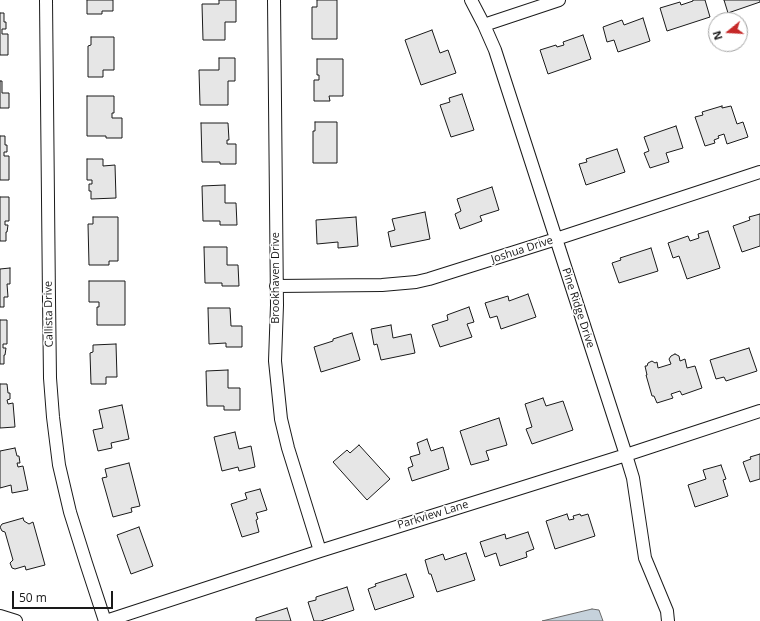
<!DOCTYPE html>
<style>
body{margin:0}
#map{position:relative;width:760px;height:621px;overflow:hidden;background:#fff;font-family:"Open Sans",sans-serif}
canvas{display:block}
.north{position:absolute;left:708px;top:12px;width:40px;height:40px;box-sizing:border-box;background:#fff;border:1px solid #a3a3a3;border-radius:50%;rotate:252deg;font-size:11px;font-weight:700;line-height:16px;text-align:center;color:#1a1a1a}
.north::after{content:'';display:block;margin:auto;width:14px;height:18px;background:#c62828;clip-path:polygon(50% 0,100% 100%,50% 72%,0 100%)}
.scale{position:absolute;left:12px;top:591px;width:101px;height:18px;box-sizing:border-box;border:2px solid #1a1a1a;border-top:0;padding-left:5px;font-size:12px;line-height:14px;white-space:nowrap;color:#1a1a1a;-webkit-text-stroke:3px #fff;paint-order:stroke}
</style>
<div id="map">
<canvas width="760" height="621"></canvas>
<div class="north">N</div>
<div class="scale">50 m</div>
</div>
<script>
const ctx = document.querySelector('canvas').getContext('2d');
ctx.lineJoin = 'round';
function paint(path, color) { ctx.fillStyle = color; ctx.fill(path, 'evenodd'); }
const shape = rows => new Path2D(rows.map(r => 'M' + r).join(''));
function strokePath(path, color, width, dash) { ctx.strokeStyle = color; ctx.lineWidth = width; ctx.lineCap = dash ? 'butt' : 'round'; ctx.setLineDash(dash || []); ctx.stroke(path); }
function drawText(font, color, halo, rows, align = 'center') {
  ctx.font = font + ' "Open Sans",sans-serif'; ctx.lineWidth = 3; ctx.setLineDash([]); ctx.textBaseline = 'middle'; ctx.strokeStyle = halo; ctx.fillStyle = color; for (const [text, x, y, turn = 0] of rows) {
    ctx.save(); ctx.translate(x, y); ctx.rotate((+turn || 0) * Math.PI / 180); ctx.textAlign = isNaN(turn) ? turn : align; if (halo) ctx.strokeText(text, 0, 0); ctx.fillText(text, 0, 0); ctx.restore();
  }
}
const water = shape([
 [592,609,599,610,603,621,542,621,592,609]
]);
const building = shape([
 [87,0,113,0,113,11,102,11,102,14,87,14,87,0],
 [219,0,236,0,236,22,225,22,225,40,203,40,202,4,219,4,219,0],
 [317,0,337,0,337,39,312,39,312,7,317,7,317,0],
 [693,0,705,0,710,17,667,31,660,8,680,2,681,5,693,1,693,0],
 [724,0,760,0,760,2,728,13,724,0],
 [0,13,4,13,4,22,6,22,6,29,2,29,2,34,8,34,8,55,0,55,0,13],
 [643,18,650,41,618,52,614,40,607,42,603,27,622,20,624,25,643,18],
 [432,30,440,53,448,50,456,73,421,85,405,40,432,30],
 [583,35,591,59,548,74,540,50,556,45,557,47,564,45,563,42,583,35],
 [91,37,114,37,114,70,103,70,103,77,88,77,88,46,91,45,91,37],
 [219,58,235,58,235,81,228,81,228,105,200,105,199,70,219,70,219,58],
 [317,59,343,59,343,96,329,96,330,101,314,101,314,80,319,80,319,75,317,75,317,59],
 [0,81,2,81,2,93,9,93,9,108,0,108,0,81],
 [462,94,474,130,451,137,440,105,450,102,449,98,462,94],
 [87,96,114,96,114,113,112,113,112,118,122,118,122,138,106,138,106,136,87,136,87,96],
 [722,106,722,108,731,106,737,124,743,122,748,137,727,144,724,134,718,136,719,138,714,140,715,143,705,146,695,117,703,115,702,112,722,106],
 [315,122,337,122,337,163,313,163,313,131,315,131,315,122],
 [201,123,228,123,229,140,227,140,227,144,236,144,236,164,220,164,220,162,202,162,201,123],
 [676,126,683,148,666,153,669,162,650,168,644,153,649,151,644,137,676,126],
 [0,136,5,136,5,145,7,145,7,152,4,152,4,156,9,156,9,180,0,180,0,136],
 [617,149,625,172,586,185,579,164,587,162,586,159,617,149],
 [87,159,103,159,103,166,115,165,116,198,91,199,91,191,89,191,89,184,92,184,92,180,87,180,87,159],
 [225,185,225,203,236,203,237,225,220,225,220,221,203,221,202,186,225,185],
 [492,187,499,210,480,216,482,221,460,229,455,214,461,211,457,199,492,187],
 [0,197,9,197,9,221,5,221,5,225,8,225,7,232,6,232,6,241,0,241,0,197],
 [425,212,430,239,391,247,388,232,395,230,392,219,425,212],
 [760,214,760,246,742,252,733,226,750,220,749,217,760,214],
 [93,217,118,217,118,261,109,261,109,265,89,265,88,224,93,224,93,217],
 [356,217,358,246,338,248,338,242,317,244,316,220,356,217],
 [708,231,720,268,687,279,679,256,673,258,668,243,688,236,690,241,699,238,698,234,708,231],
 [204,247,227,247,227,265,238,265,239,286,222,286,222,283,205,283,204,247],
 [651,248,658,271,619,283,612,263,621,260,620,258,651,248],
 [10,268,10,284,7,284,8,297,4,297,4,307,0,307,0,269,10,268],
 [89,281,125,281,125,325,97,325,97,307,99,307,99,302,89,302,89,281],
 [528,294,536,317,501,329,497,316,490,318,485,303,508,296,509,301,528,294],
 [469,307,474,322,467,324,472,337,440,347,432,325,448,320,447,315,469,307],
 [208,308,230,308,231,326,242,326,242,347,226,347,226,343,209,344,208,308],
 [0,320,7,320,7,344,3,344,3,348,6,348,5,355,4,355,4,364,0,364,0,320],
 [391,325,393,338,411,334,415,353,381,360,377,344,374,345,371,329,391,325],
 [352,333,360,360,321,372,314,347,333,341,333,339,352,333],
 [116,344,117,377,106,377,106,384,91,384,90,353,93,352,93,345,116,344],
 [749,348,757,371,726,381,724,377,716,379,710,360,749,348],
 [675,354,679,356,680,361,685,359,687,368,695,366,702,388,682,395,680,391,671,394,673,398,657,403,654,396,652,396,646,375,647,375,645,366,647,366,648,363,652,361,655,363,657,362,658,368,671,364,669,359,671,356,675,354],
 [228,370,228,388,240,388,240,410,224,410,224,406,207,406,206,371,228,370],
 [0,384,7,384,8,393,10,393,10,399,7,400,8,404,13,403,15,427,0,428,0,384],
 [543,398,546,406,563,401,573,430,532,444,526,429,532,427,525,404,543,398],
 [122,405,129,439,111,443,112,448,98,451,93,430,103,428,99,410,122,405],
 [499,418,507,445,486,451,489,460,471,465,460,431,499,418],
 [235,432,239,449,251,446,255,467,239,471,238,467,222,471,214,437,235,432],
 [427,439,431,451,443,447,449,469,412,481,408,468,413,466,410,457,420,454,417,443,427,439],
 [359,445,390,479,367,500,333,462,347,450,350,453,359,445],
 [15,448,17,456,19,456,20,463,17,463,18,467,23,466,28,490,12,493,11,485,0,488,0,451,15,448],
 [760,454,760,479,750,482,743,462,751,459,750,457,760,454],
 [129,463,140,506,131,508,132,512,113,517,102,478,107,477,105,469,129,463],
 [721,465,726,479,723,480,728,496,695,507,688,485,706,479,703,470,721,465],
 [260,489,267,510,256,513,258,519,256,520,259,532,242,537,231,504,247,499,245,493,260,489],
 [567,514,569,520,574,519,573,516,580,514,581,516,588,514,595,536,555,549,546,521,567,514],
 [23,518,24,521,29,524,33,522,45,565,26,570,25,566,15,569,12,568,10,563,13,560,5,532,2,531,0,527,2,524,23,518],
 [139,527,153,566,131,574,117,535,139,527],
 [528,532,534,549,526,552,527,557,500,566,496,553,485,557,480,542,505,534,506,539,528,532],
 [466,553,475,580,437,592,431,574,429,574,425,560,443,554,445,560,466,553],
 [406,574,414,597,375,610,368,589,376,586,375,584,406,574],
 [347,587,354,610,321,621,314,621,308,602,316,600,316,597,347,587],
 [287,608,291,621,256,621,256,618,287,608]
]);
const minor = shape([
 [46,0,49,299,50,378,53,417,59,465,70,512,86,563,105,621],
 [274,0,277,305,275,361,281,419,288,448,320,551],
 [471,0,484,25,495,50,626,455,633,478,645,558,667,611,668,621],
 [484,25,559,0],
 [276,286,382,285,416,282,429,279,556,239,760,172],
 [0,616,16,621],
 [106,621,320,551,626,455,760,411]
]);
const streetNames = [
 ["Joshua Drive",522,250,-18],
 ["Brookhaven Drive",276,278,-90],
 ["Pine Ridge Drive",578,308,72],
 ["Callista Drive",49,314,-91],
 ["Parkview Lane",433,515,-17]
];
paint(water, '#c6d2dc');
strokePath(water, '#6a6a6a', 1);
paint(building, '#e6e6e6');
strokePath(building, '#1a1a1a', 1);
strokePath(minor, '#1a1a1a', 14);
strokePath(minor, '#fff', 12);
drawText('11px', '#1a1a1a', '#fff', streetNames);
</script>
